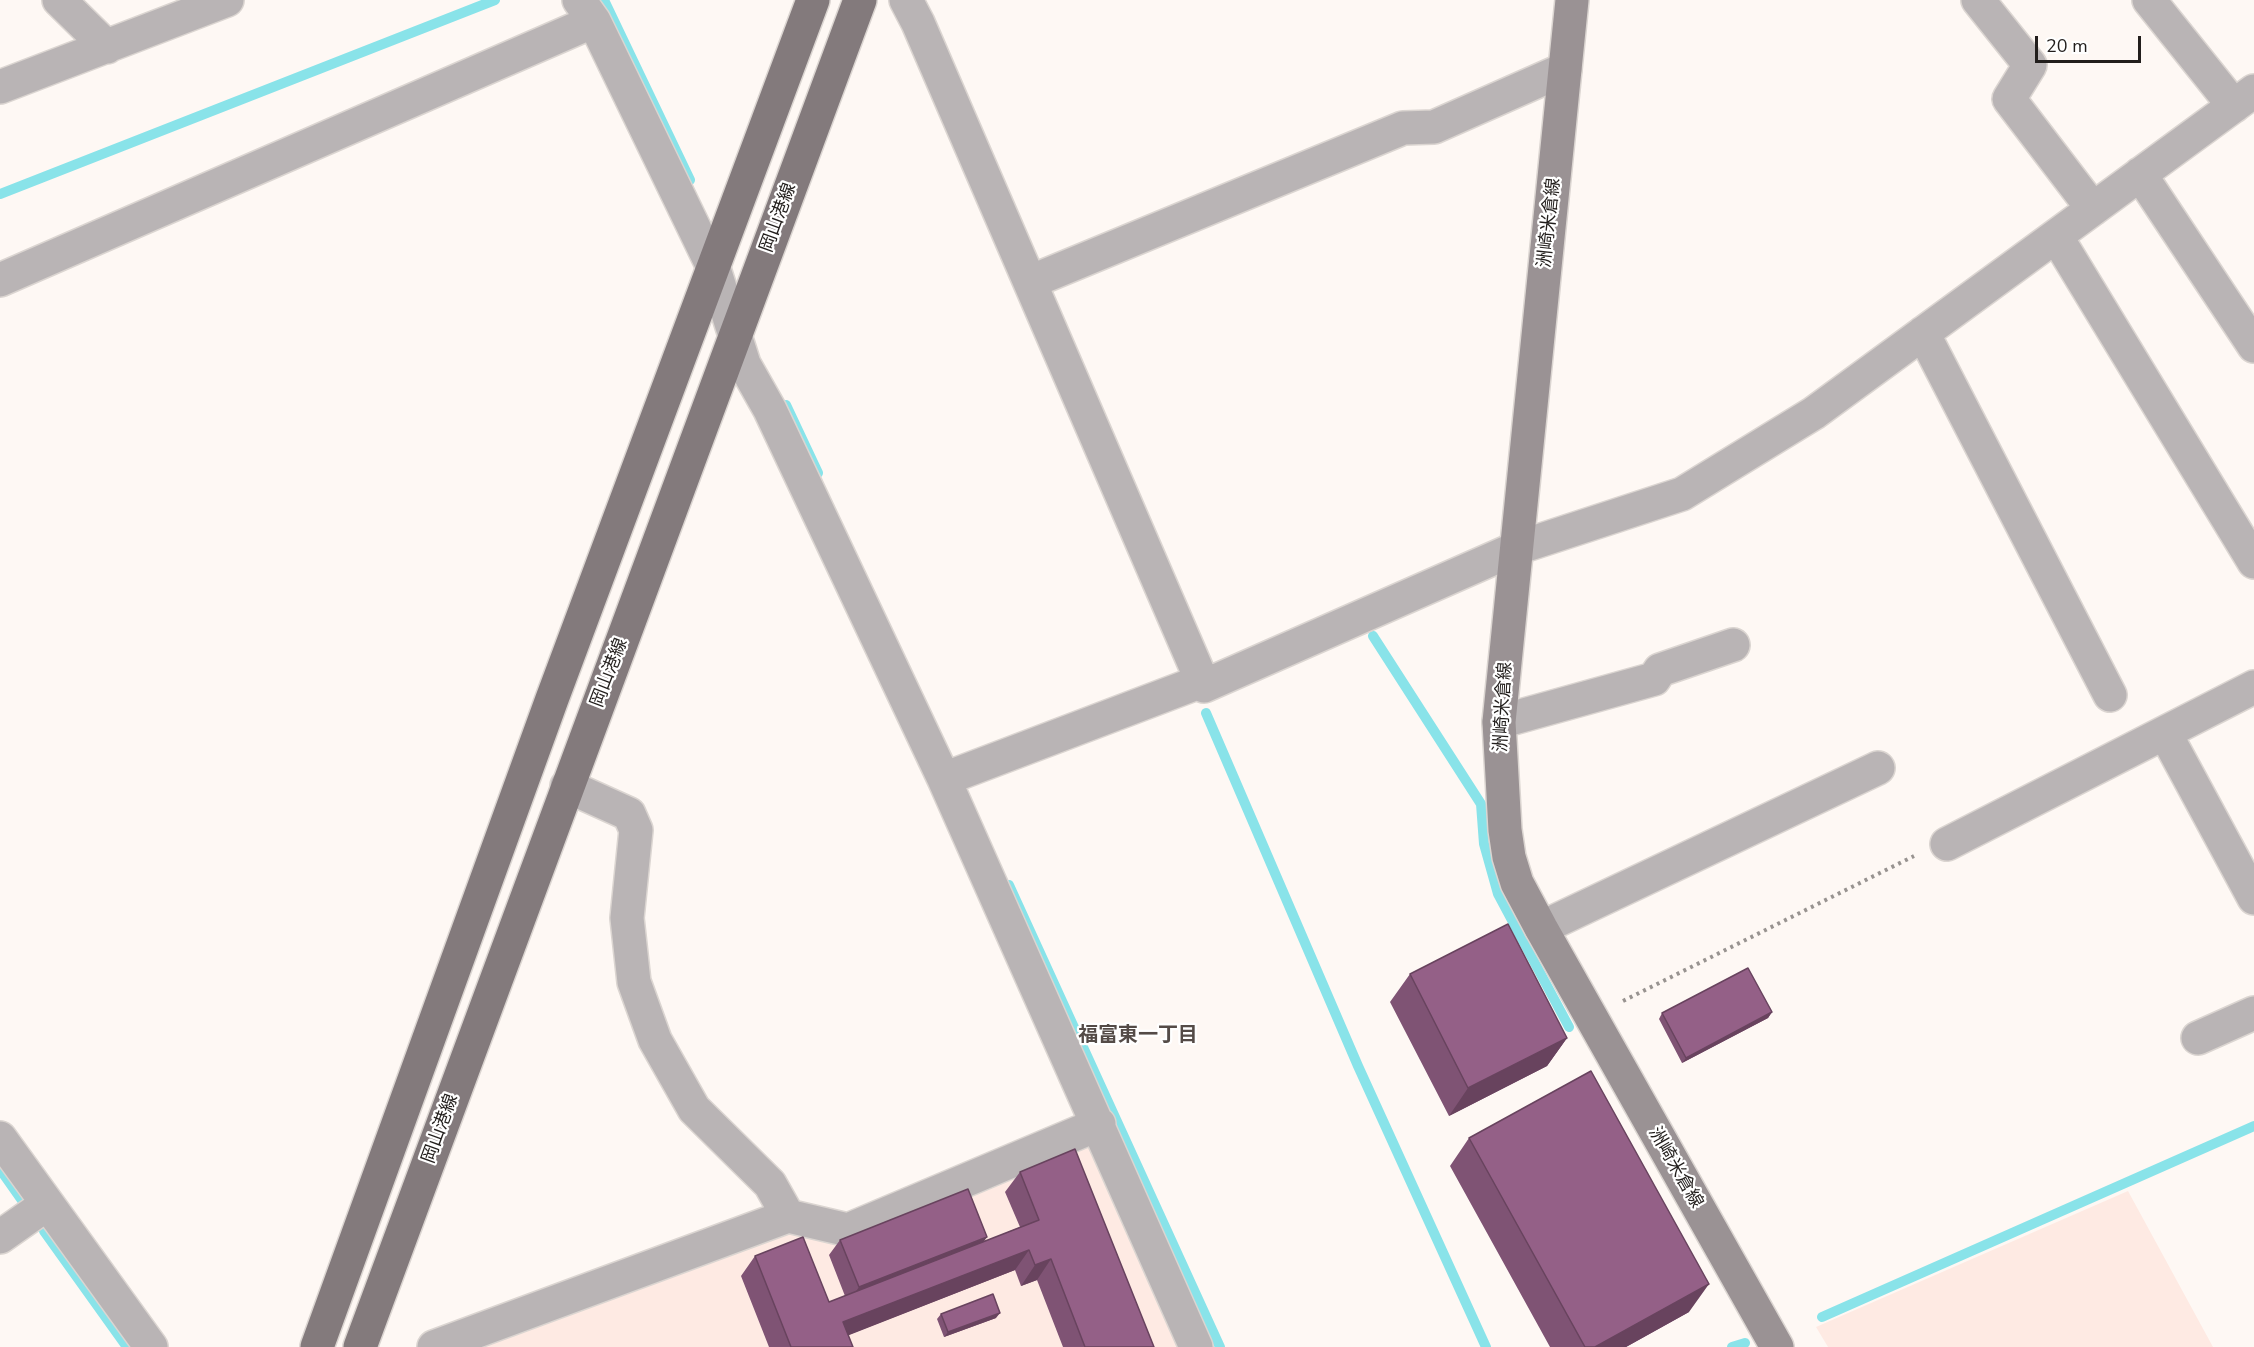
<!DOCTYPE html>
<meta charset="utf-8">
<style>
body{margin:0}
#map{position:relative;width:2254px;height:1347px;overflow:hidden;background:#fef8f4;font-family:"Nunito Sans",sans-serif}
canvas{display:block}
.scale{position:absolute;left:2035px;top:36px;width:106px;height:27px;box-sizing:border-box;border:3px solid #221e1c;border-top:0;padding-left:8px;font-size:18px;line-height:21px;white-space:nowrap;color:#221e1c;-webkit-text-stroke:4px #fff;paint-order:stroke}
</style>
<div id="map">
<canvas width="2254" height="1347"></canvas>
<div class="scale">20 m</div>
</div>
<script>
const ctx = document.querySelector('canvas').getContext('2d');
ctx.lineJoin = 'round';
function paint(path, color) { ctx.fillStyle = color; ctx.fill(path, 'evenodd'); }
const shape = rows => new Path2D(rows.map(r => 'M' + r).join(''));
function strokePath(path, color, width, dash) { ctx.strokeStyle = color; ctx.lineWidth = width; ctx.lineCap = dash ? 'butt' : 'round'; ctx.setLineDash(dash || []); ctx.stroke(path); }
function drawText(font, color, halo, rows, align = 'center') {
  ctx.font = font + ' "Nunito Sans","Noto Sans JP",sans-serif'; ctx.lineWidth = 4.5; ctx.setLineDash([]); ctx.textBaseline = 'middle'; ctx.strokeStyle = halo; ctx.fillStyle = color; for (const [text, x, y, turn = 0] of rows) {
    ctx.save(); ctx.translate(x, y); ctx.rotate((+turn || 0) * Math.PI / 180); ctx.textAlign = isNaN(turn) ? turn : align; if (halo) ctx.strokeText(text, 0, 0); ctx.fillText(text, 0, 0); ctx.restore();
  }
}
const education = shape([
 [1088,1146,1179,1347,484,1347,792,1228],
 [2128,1191,2213,1347,1828,1347,1816,1327]
]);
const stream = shape([
 [604,0,690,180],
 [0,194,495,0],
 [786,405,818,473],
 [1373,636,1481,804,1484,844,1498,894,1569,1027],
 [1206,713,1358,1066,1486,1347],
 [1009,885,1220,1347],
 [0,1169,24,1203],
 [44,1231,127,1347],
 [1822,1317,2254,1126],
 [1732,1347,1745,1343]
]);
const path = shape([
 [1623,1001,1914,856]
]);
const minor = shape([
 [59,0,107,47],
 [579,0,594,21,714,269,744,364,770,410,944,779,1196,1347],
 [906,0,918,23,1204,686,1517,548,1682,494,1814,413,2254,91],
 [1978,0,2030,65,2009,99,2093,209],
 [2149,0,2234,106],
 [0,87,227,0],
 [2140,174,2254,346],
 [2056,236,2254,562],
 [0,280,594,21],
 [1030,282,1403,128,1434,127,1565,69],
 [1923,333,2110,695],
 [1499,722,1654,679,1660,670,1733,645],
 [2165,733,2254,898],
 [944,779,1202,681],
 [567,786,629,814,636,830,627,918,634,982,655,1040,694,1109,770,1184,788,1216],
 [1947,844,2254,687],
 [1541,928,1878,768],
 [2198,1038,2254,1013],
 [0,1138,151,1347],
 [0,1237,47,1204],
 [434,1347,788,1216,848,1230,1099,1124]
]);
const secondary = shape([
 [1572,0,1499,722,1505,830,1509,857,1517,883,1541,928,1777,1347]
]);
const primary = shape([
 [317,1347,552,699,813,0],
 [360,1347,860,0]
]);
const wall = shape([
 [1410,974,1567,1038,1547,1066,1449,1116,1390,1002],
 [1772,1012,1768,1018,1682,1063,1659,1019,1662,1013],
 [1469,1138,1689,1312,1626,1347,1550,1347,1450,1166],
 [1020,1172,1154,1347,1063,1347,1037,1280,1021,1286,1015,1270,848,1335,853,1347,769,1347,741,1276,755,1256,829,1302,845,1296,829,1255,840,1240,984,1242,1020,1227,1005,1192],
 [941,1314,996,1318,944,1337,937,1319]
]);
const shadedWall = shape([
 [1772,1012,1768,1018,1682,1063,1686,1058],
 [1567,1038,1547,1066,1449,1116,1468,1088],
 [987,1237,976,1253,848,1303,859,1287],
 [1029,1250,1015,1270,829,1343,843,1322],
 [1051,1259,1037,1280,1021,1286,1035,1265],
 [1709,1284,1689,1312,1626,1347,1595,1347],
 [1000,1313,996,1318,944,1337,948,1332]
]);
const building = shape([
 [1508,924,1567,1038,1468,1088,1410,974,1508,924],
 [1748,968,1772,1012,1686,1058,1662,1013,1748,968],
 [1591,1071,1709,1284,1595,1347,1585,1347,1469,1138,1591,1071],
 [1075,1149,1154,1347,1085,1347,1051,1259,1035,1265,1029,1250,843,1322,853,1347,791,1347,755,1256,803,1237,829,1302,1039,1220,1020,1172,1075,1149],
 [968,1189,987,1237,859,1287,840,1240,968,1189],
 [993,1294,1000,1313,948,1332,941,1314,993,1294]
]);
const streetNames = [
 ["岡山港線",779,218,-70],
 ["洲崎米倉線",1550,223,-84],
 ["岡山港線",610,673,-69],
 ["洲崎米倉線",1504,707,-87],
 ["岡山港線",441,1129,-70],
 ["洲崎米倉線",1675,1168,60]
];
const neighbourhoodNames = [
 ["福富東一丁目",1138,1036]
];
paint(education, '#feeae3');
strokePath(stream, '#89e3e9', 10);
strokePath(minor, '#dbd5d1', 36);
strokePath(secondary, '#dbd5d1', 36);
strokePath(primary, '#dbd5d1', 36);
strokePath(path, '#989390', 4, [3, 4.5]);
strokePath(minor, '#b9b4b5', 33);
strokePath(secondary, '#9a9294', 33);
strokePath(primary, '#837a7c', 33);
paint(wall, '#7f5374');
paint(shadedWall, '#68435e');
paint(building, '#946087');
strokePath(building, '#68435e', 1.5);
drawText('18px', '#221e1c', '#fff', streetNames);
drawText('bold 20px', '#544b47', '#fff', neighbourhoodNames);
</script>
